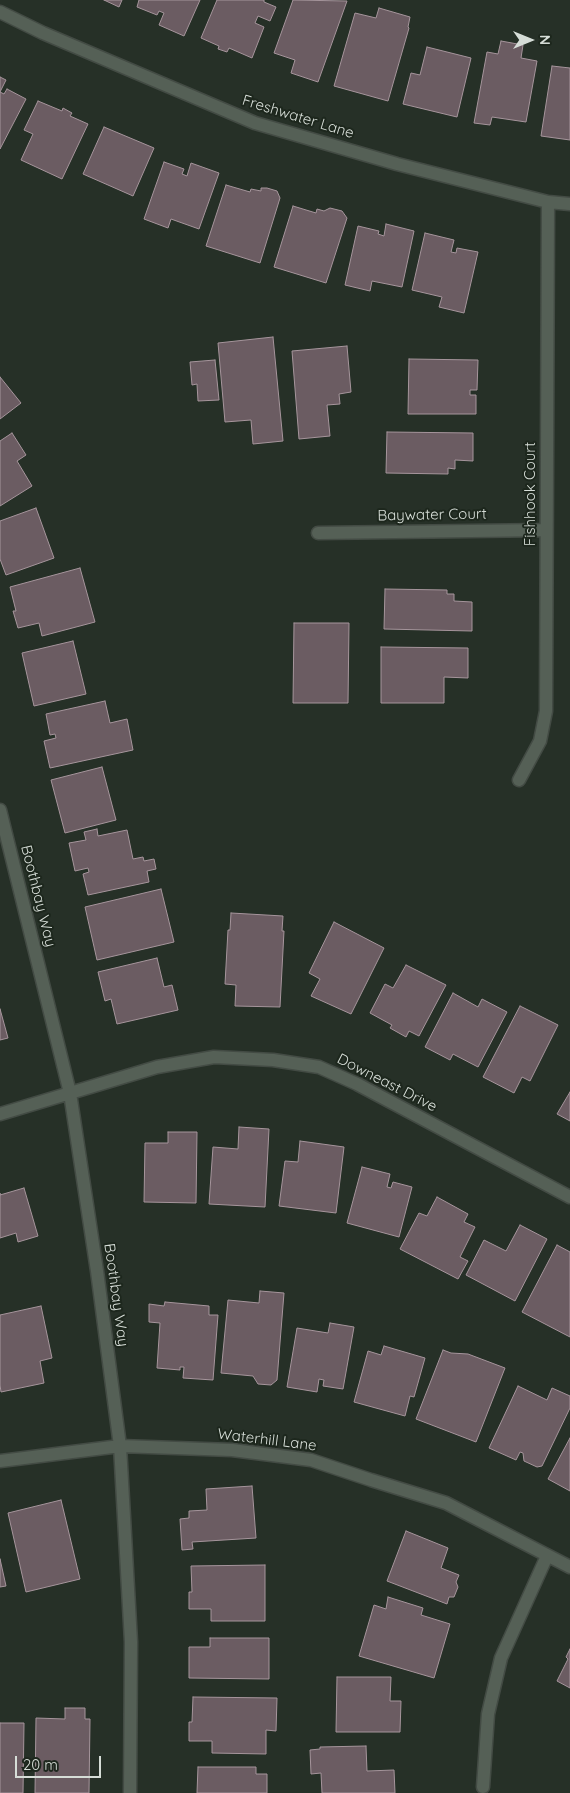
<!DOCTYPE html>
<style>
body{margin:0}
#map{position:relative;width:570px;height:1793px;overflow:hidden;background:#263027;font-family:Quicksand,sans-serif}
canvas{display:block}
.north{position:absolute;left:505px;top:15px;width:50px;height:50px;-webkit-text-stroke:4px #1d271d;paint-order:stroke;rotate:90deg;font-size:14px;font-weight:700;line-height:20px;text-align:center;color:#d6ddd7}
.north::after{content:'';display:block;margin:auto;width:18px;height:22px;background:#d6ddd7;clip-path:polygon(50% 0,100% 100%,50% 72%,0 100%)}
.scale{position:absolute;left:15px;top:1756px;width:86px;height:22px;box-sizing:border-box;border:2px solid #d6ddd7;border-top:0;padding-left:6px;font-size:15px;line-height:18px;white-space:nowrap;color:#d6ddd7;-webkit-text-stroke:4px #1d271d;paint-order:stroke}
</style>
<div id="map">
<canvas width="570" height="1793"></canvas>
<div class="north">N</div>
<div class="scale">20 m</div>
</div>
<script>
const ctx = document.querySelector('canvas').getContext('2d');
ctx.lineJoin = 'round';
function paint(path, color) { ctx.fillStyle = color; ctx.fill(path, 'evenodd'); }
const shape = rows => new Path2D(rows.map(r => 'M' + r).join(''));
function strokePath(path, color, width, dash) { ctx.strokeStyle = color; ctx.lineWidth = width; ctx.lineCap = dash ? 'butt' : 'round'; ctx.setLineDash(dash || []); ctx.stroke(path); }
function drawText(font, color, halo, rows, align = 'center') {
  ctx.font = font + ' Quicksand,sans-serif'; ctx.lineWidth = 4; ctx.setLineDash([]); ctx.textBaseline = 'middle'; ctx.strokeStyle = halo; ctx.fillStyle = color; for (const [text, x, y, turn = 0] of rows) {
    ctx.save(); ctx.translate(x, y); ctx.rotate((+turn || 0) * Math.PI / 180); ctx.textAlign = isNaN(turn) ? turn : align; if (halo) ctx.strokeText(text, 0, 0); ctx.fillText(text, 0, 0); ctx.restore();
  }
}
const building = shape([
 [104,0,122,0,119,7,104,0],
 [139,0,200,0,184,36,159,25,164,13,159,11,157,15,137,7,139,0],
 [217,0,264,0,264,2,276,7,270,21,258,16,255,23,264,27,252,58,229,48,227,52,218,49,219,46,201,38,217,0],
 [293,0,347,1,318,82,291,73,295,60,274,53,293,0],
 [379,8,410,17,408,27,409,28,388,101,334,86,355,13,376,18,379,8],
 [501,41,523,45,521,58,537,61,526,122,492,117,490,125,474,123,487,52,498,54,501,41],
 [427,47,471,58,457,117,403,104,411,73,420,75,427,47],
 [552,66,570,68,570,140,541,136,552,66],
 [0,77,6,80,0,92,0,77],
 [7,89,26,99,0,149,0,92,4,94,7,89],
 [38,101,62,111,63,108,72,113,70,116,88,124,62,179,21,160,33,134,24,130,38,101],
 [104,127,154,148,133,196,83,174,104,127],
 [164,162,184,169,182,174,187,176,191,163,219,173,199,229,171,219,168,228,144,219,164,162],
 [226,185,250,192,251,189,261,191,261,188,267,188,277,191,280,198,260,263,206,246,226,185],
 [293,206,316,213,317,209,324,211,330,208,342,211,347,218,326,283,274,267,293,206],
 [386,224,414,231,402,287,372,281,370,291,345,285,358,226,379,231,378,234,384,236,386,224],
 [425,233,454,240,451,252,456,253,457,248,478,252,464,313,439,307,442,297,412,290,425,233],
 [273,337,283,441,253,444,251,420,225,422,218,343,273,337],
 [347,346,351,392,339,394,340,404,327,405,330,436,299,439,292,351,347,346],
 [409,359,478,360,477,390,470,390,470,395,476,395,476,414,408,414,409,359],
 [215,360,219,400,198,401,197,384,192,385,190,362,215,360],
 [0,377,21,403,0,419,0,377],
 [387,432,473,433,473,461,455,460,455,469,448,468,448,474,386,473,387,432],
 [12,433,26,455,17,461,32,486,0,506,0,441,12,433],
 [36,508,54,558,6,575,0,559,0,521,36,508],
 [80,568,95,622,42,636,39,623,18,628,13,611,16,611,10,587,80,568],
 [385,589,447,590,447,594,454,594,454,601,472,602,472,631,384,629,385,589],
 [294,623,349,623,348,703,293,703,294,623],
 [73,641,86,694,34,706,22,653,73,641],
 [381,647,468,648,468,678,444,677,444,703,381,703,381,647],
 [105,701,110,723,127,719,133,750,50,768,44,741,56,738,55,734,50,735,46,714,105,701],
 [102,767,116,820,65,833,51,780,102,767],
 [97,829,98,836,127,830,133,859,143,857,144,861,154,859,156,869,147,871,149,882,88,895,83,874,89,872,88,868,75,871,69,843,86,840,84,832,97,829],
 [161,889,174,942,97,960,85,907,161,889],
 [231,913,283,916,282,931,284,931,280,1007,235,1006,236,985,225,984,228,930,230,930,231,913],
 [334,922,384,948,351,1014,311,996,320,979,309,973,334,922],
 [157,958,164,987,172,985,178,1010,117,1024,111,999,105,1001,98,972,157,958],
 [406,965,446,985,419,1036,409,1031,406,1037,390,1028,392,1025,370,1013,385,984,393,988,406,965],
 [453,993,478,1007,482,999,507,1012,478,1067,453,1054,450,1060,425,1047,453,993],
 [520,1006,558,1025,530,1081,522,1077,514,1093,483,1077,520,1006],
 [0,1009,8,1038,0,1040,0,1009],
 [570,1092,570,1121,557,1114,570,1092],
 [239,1127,269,1129,265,1207,209,1204,213,1147,238,1149,239,1127],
 [168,1132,197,1132,196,1203,144,1202,145,1143,168,1143,168,1132],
 [300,1141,344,1147,336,1213,279,1206,285,1161,298,1162,300,1141],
 [362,1167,390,1174,387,1187,391,1188,393,1182,412,1187,399,1237,347,1223,362,1167],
 [24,1188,38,1236,18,1242,16,1233,0,1238,0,1193,0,1195,24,1188],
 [437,1197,468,1214,464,1222,475,1227,460,1257,468,1261,458,1279,400,1249,419,1213,427,1216,437,1197],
 [520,1225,547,1239,515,1301,466,1275,484,1240,506,1251,520,1225],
 [557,1245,570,1252,570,1337,522,1312,557,1245],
 [260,1291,284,1293,277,1380,271,1385,258,1384,253,1376,221,1373,228,1300,259,1303,260,1291],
 [165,1302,209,1306,209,1315,218,1315,213,1380,183,1378,184,1367,180,1367,180,1370,157,1368,160,1323,149,1322,149,1304,164,1306,165,1302],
 [41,1306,52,1358,40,1361,44,1383,1,1392,0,1385,0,1315,41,1306],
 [330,1323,354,1327,343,1389,323,1386,324,1380,319,1379,317,1392,287,1387,297,1328,328,1333,330,1323],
 [384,1346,425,1358,414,1397,410,1396,405,1416,354,1402,368,1351,381,1355,384,1346],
 [443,1350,451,1353,468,1354,505,1368,476,1442,416,1419,443,1350],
 [518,1386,547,1400,552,1388,570,1396,570,1408,542,1466,537,1467,524,1461,523,1453,520,1452,516,1460,489,1448,518,1386],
 [570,1438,570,1491,548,1479,570,1438],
 [252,1486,256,1538,192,1542,193,1549,182,1550,180,1519,189,1518,189,1511,207,1510,206,1489,252,1486],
 [61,1500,80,1579,26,1592,8,1513,61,1500],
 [406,1531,448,1548,441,1568,459,1575,456,1582,458,1587,454,1597,449,1597,447,1604,387,1581,406,1531],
 [0,1559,6,1586,0,1587,0,1559],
 [265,1565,265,1621,211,1621,211,1609,189,1609,189,1592,192,1592,191,1566,265,1565],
 [388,1597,423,1608,421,1615,450,1624,434,1678,359,1656,374,1605,386,1609,388,1597],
 [210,1638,269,1638,269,1679,189,1678,189,1647,210,1647,210,1638],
 [570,1649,570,1688,557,1681,568,1659,566,1657,570,1649],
 [337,1677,391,1677,390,1701,401,1701,400,1732,336,1732,337,1677],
 [193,1697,277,1698,276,1731,266,1730,266,1754,212,1753,212,1741,189,1741,189,1722,192,1722,193,1697],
 [65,1708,85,1708,85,1719,90,1719,89,1793,35,1793,36,1718,65,1719,65,1708],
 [0,1723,24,1723,23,1793,0,1793,0,1723],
 [366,1746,367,1771,394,1770,395,1793,322,1793,321,1773,311,1774,310,1750,320,1749,320,1747,366,1746],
 [198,1767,256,1767,256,1774,267,1774,267,1793,197,1793,198,1767]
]);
const minor = shape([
 [0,12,43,33,255,123,397,164,548,202,570,204],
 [318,533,546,530],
 [519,780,540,741,546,711,548,202],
 [0,810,70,1093,97,1271,120,1446,131,1642,130,1793],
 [0,1114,157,1067,214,1057,273,1060,319,1067,357,1084,570,1197],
 [0,1461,120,1446,232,1450,311,1460,371,1480,446,1503,570,1567],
 [483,1787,488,1714,501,1658,547,1556]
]);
const streetNames = [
 ["Freshwater Lane",298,117,17],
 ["Fishhook Court",530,494,-90],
 ["Baywater Court",432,515,-1],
 ["Boothbay Way",38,896,76],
 ["Downeast Drive",387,1083,27],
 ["Boothbay Way",116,1295,82],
 ["Waterhill Lane",267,1440,7]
];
paint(building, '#6b5c62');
strokePath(building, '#a6959c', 1);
strokePath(minor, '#434b44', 15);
strokePath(minor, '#556056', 12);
drawText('15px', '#d6ddd7', '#1d271d', streetNames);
</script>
